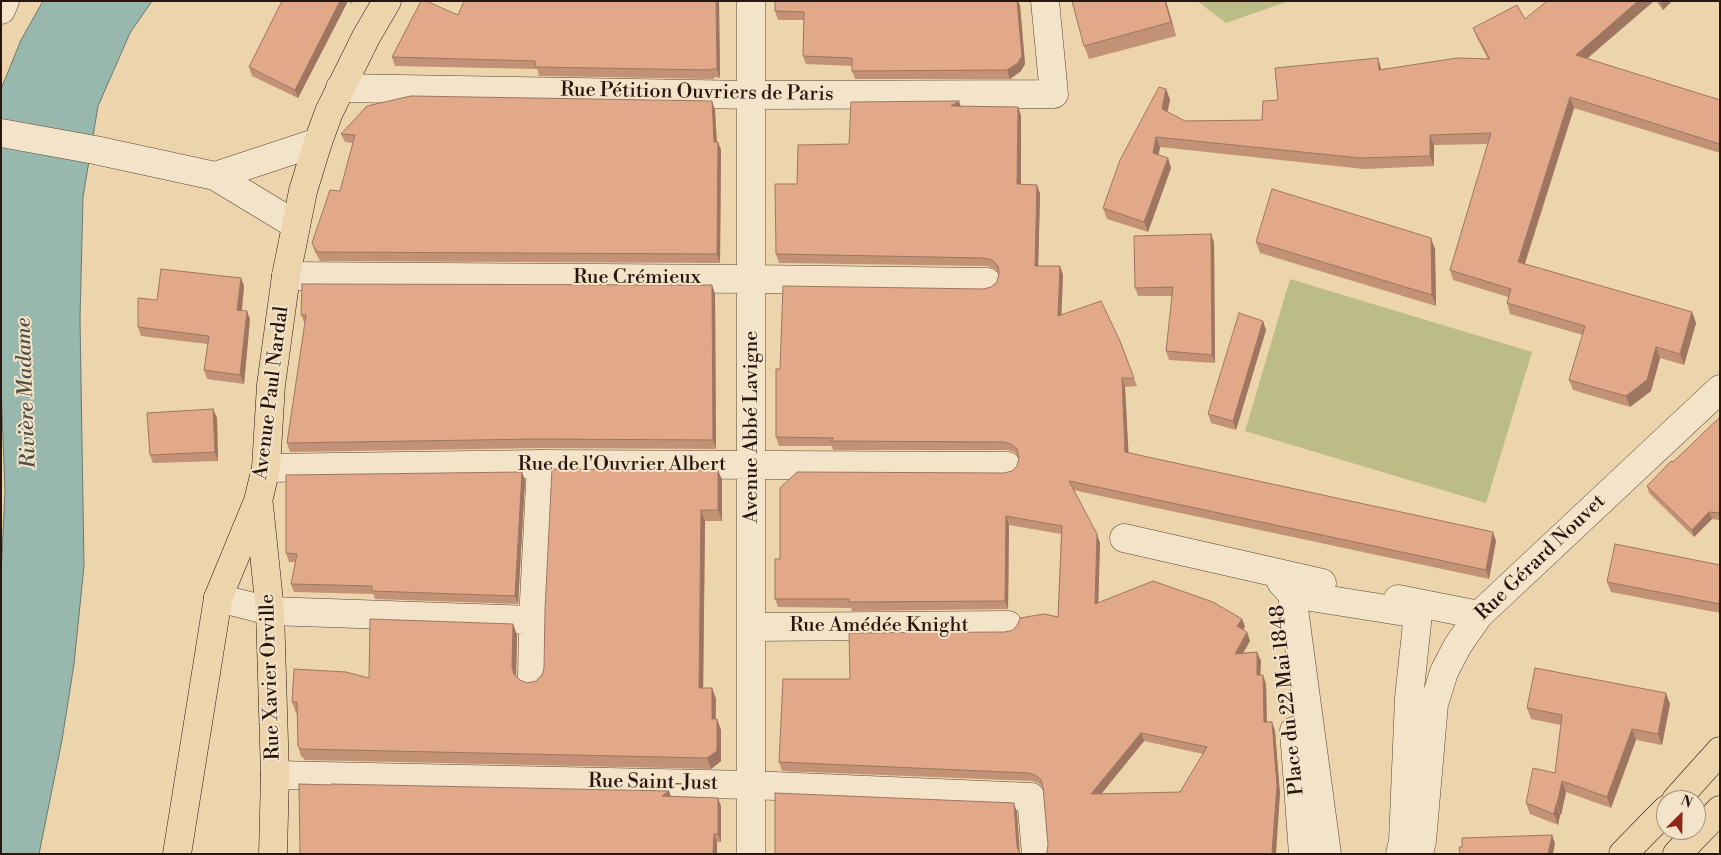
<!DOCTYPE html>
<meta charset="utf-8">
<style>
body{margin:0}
#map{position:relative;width:1721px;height:855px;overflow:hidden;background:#ecd4ac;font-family:"Libre Bodoni",serif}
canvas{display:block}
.frame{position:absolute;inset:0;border:2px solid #29160f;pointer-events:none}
.north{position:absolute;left:1656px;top:790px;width:50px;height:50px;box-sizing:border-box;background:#f3e3c9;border:1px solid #a2917f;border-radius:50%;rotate:23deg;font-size:14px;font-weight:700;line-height:20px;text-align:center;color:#29160f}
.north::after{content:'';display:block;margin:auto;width:18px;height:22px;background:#8f2418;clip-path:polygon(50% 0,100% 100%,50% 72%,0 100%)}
</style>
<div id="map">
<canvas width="1721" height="855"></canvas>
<div class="frame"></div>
<div class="north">N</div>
</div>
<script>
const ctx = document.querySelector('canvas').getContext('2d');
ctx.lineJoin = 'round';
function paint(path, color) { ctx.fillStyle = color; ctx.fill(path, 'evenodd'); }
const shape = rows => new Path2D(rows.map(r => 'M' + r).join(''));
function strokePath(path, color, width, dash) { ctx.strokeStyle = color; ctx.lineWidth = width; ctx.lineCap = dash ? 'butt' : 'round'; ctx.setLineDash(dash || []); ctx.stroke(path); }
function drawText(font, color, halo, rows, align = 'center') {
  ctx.font = font + ' "Libre Bodoni",serif'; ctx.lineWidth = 4; ctx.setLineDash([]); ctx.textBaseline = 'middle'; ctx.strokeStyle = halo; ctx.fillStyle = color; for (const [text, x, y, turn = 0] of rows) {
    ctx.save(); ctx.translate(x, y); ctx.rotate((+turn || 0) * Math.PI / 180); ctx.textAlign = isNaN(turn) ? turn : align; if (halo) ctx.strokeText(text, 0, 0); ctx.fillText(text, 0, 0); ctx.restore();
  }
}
const green = shape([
 [1197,1,1289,1,1226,23],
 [1290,279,1532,352,1486,503,1245,431]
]);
const water = shape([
 [43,1,152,1,130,33,98,106,83,197,80,319,84,566,74,664,62,740,39,854,1,854,1,575,5,491,1,386,1,89,21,40,43,1]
]);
const minor = shape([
 [1,10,5,1],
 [340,88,752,95,1054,94,1045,1],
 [1,133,95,150,215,176,296,225],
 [215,176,318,142],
 [286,276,752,279,987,282],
 [266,468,541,464,1007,466],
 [1124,538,1322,583],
 [1281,582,1292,594,1327,854],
 [1292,594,1418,614,1409,698,1403,841,1400,854],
 [218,598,270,611,533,620],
 [1398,599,1479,615],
 [751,627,1008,625],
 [532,678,533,620,541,464],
 [1294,731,1303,854],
 [275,775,751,785,1031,797,1036,854],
 [751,854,751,1],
 [1419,854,1422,841,1434,704,1444,672,1458,645,1479,615,1720,389]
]);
const major = shape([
 [259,505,270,611,275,775,273,854],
 [177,854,218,598,258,501,266,468,271,385,286,276,303,191,318,142,329,112,366,37,387,1]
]);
const highway = shape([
 [1676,800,1720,751],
 [1623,854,1666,810],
 [1677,854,1720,810]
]);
const wall = shape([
 [282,1,353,1,352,4,348,1,298,98,252,76,249,67],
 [464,1,719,1,720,78,714,77,714,79,539,76,537,69,395,66,392,57,458,15],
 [1072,1,1166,1,1176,36,1089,59,1084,46],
 [1547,1,1654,1,1587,59,1720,100,1720,153,1574,108,1525,264,1692,312,1696,323,1684,365,1660,358,1651,391,1630,407,1573,390,1569,380,1583,335,1510,314,1507,303,1508,297,1453,280,1450,270,1488,144,1434,145,1434,166,1364,169,1160,147,1158,155,1168,158,1171,168,1148,232,1107,219,1103,208,1166,89,1170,100,1167,112,1185,121,1262,120,1278,100,1381,69,1488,59,1477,38,1473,28,1525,19],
 [1656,1,1672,1,1663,10],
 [1020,5,1025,64,1021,71,1010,79,855,79,852,71,852,66,806,64,803,56,804,20,778,20,775,11],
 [712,101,715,110,717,142,718,142,721,150,720,263,320,261,315,252,312,243,340,191,353,143,345,142,341,134],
 [961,107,1021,115,1021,184,1037,185,1040,194,1038,266,1060,266,1063,275,1061,315,1120,341,1137,386,1125,387,1128,453,1496,541,1489,579,1073,490,1100,543,1098,603,1242,619,1245,627,1243,630,1247,632,1250,641,1243,653,1257,652,1261,661,1260,675,1263,675,1266,684,1267,722,1272,722,1275,731,1280,794,1047,852,1048,845,1044,788,1038,783,1032,781,782,771,779,762,850,679,1058,617,1061,534,1009,525,1008,609,852,611,851,608,778,607,775,599,780,559,1004,473,1012,471,1017,466,1019,457,1014,452,1007,450,833,450,832,446,779,446,776,437,780,369,984,289,991,287,997,282,999,273,995,269,987,266,779,263,776,254,797,184,849,144],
 [1144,741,1203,754,1180,792,1101,794],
 [1214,242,1215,363,1169,360,1166,351,1172,296,1138,296,1135,288],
 [1256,242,1435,249,1436,306,1260,253],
 [241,278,244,286,242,310,250,319,244,384,207,379,204,370,208,344,141,336,138,327,157,300],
 [712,285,715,294,716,449,541,448,290,452,287,443,305,324,301,315],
 [1263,321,1266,330,1236,430,1211,423,1208,414],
 [213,409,217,418,218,461,153,463,150,455],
 [1720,417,1720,520,1712,519,1694,537,1649,493,1647,486,1673,462],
 [718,470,722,480,722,521,705,521,703,688,712,688,716,699,716,719,721,730,721,761,711,769,305,760,301,756,298,746,297,713,296,713,292,702,369,678,513,624,517,635,516,677,520,680,527,683,536,681],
 [525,480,518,604,375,599,373,594,294,592,291,584,295,562,289,562,286,553],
 [1720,565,1720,613,1611,592,1607,582],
 [1670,704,1662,745,1636,740,1611,808,1566,792,1561,815,1560,815,1558,825,1530,814,1526,803,1555,773,1561,725,1531,719,1527,708],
 [331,784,671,796,721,806,721,842,717,842,717,854,300,854,331,785]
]);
const shadedWall = shape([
 [340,1,348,1,298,98,295,90],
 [716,1,719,1,720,78,717,69],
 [1017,1,1018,1,1020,5,1025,64,1021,71,1010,79,1007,70],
 [1165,1,1166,1,1176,36,1171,22],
 [1638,1,1654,1,1579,65,1576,55],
 [1660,1,1672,1,1663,10],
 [1378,58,1381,68,1382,80,1379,70],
 [1166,89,1170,100,1166,119,1162,109],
 [1570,97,1574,108,1522,272,1518,262],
 [712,101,715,110,717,150,714,142],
 [959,101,962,110,951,106],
 [1018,107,1021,115,1021,192,1017,184],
 [1430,135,1434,145,1434,166,1430,156],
 [1156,137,1160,147,1157,164,1153,153],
 [718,142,721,150,720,263,717,254],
 [1168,158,1171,168,1148,232,1144,222],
 [1037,185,1040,194,1038,275,1035,266],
 [1211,234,1214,242,1215,363,1212,355],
 [1431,238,1435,249,1436,306,1432,295],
 [1060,266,1063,275,1061,325,1058,316],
 [241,278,244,286,241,318,237,310],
 [712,285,715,294,716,449,713,440],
 [247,311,250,319,244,384,240,375],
 [1692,312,1696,323,1684,365,1680,354],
 [1263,321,1266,330,1236,430,1233,421],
 [1656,347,1660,358,1651,391,1630,407,1626,396],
 [1122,378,1125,387,1129,461,1125,452],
 [213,409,217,418,218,461,215,452],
 [718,470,722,480,722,521,718,510],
 [522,472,525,480,518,604,515,596],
 [701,510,705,521,703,699,699,688],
 [1709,512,1712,519,1694,537,1692,530],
 [1006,516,1009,525,1008,609,1005,601],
 [1493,532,1496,541,1489,579,1486,570],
 [1097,534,1100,543,1098,613,1095,604],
 [1242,619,1245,627,1240,634,1237,626],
 [513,624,517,635,516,678,514,674,512,667],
 [1247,632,1250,641,1238,662,1235,654],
 [1257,652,1261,661,1260,684,1257,675],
 [1263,675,1266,684,1267,731,1264,722],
 [712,688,716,699,715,730,712,719],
 [1666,693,1670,704,1662,745,1658,734],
 [717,719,721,730,721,761,711,769,707,758],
 [1272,722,1275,731,1280,794,1276,854,1273,854,1272,852],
 [1632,729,1636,740,1611,808,1607,797],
 [1141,733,1144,741,1094,803,1091,794],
 [1562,781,1566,792,1561,815,1557,804],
 [669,791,672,799,662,796],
 [718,798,721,806,721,842,718,834],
 [1014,803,1017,812,1020,854,1017,847],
 [1556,804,1560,815,1558,825,1554,814],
 [714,834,717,842,717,854,713,854],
 [1552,835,1555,843,1553,854,1548,854]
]);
const building = shape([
 [282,1,340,1,295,90,249,67,282,1],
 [421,1,426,1,458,15,464,1,716,1,717,69,711,69,711,70,536,67,535,61,392,57,421,1],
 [775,1,1017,1,1022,56,1018,63,1007,70,852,71,852,58,803,56,804,12,775,11,775,1],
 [1072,1,1165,1,1171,22,1084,46,1072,1],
 [1547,1,1638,1,1576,55,1720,100,1720,144,1570,97,1518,262,1692,312,1680,354,1656,347,1647,380,1626,396,1569,380,1585,326,1507,303,1511,289,1450,270,1491,133,1430,135,1430,156,1360,158,1156,137,1153,153,1168,158,1144,222,1103,208,1120,160,1159,87,1166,89,1162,109,1185,121,1262,120,1263,101,1278,100,1275,68,1378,58,1379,70,1457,58,1490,59,1473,28,1517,5,1525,19,1547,1],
 [411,96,712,101,714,142,718,142,717,254,317,252,312,243,330,190,340,191,355,135,341,134,367,106,411,96],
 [959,101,951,106,1018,107,1017,184,1037,185,1035,266,1060,266,1058,316,1101,301,1120,341,1134,378,1122,378,1125,452,1493,532,1486,570,1069,481,1097,534,1095,604,1153,581,1213,602,1242,619,1237,626,1247,632,1235,654,1257,652,1257,675,1263,675,1264,722,1272,722,1277,786,1272,852,1273,854,1045,854,1047,852,1048,845,1043,787,1041,780,1035,775,1029,773,779,762,783,679,850,679,849,633,1005,632,1013,630,1018,624,1020,618,1044,614,1058,617,1062,526,1006,516,1005,601,849,602,849,599,775,599,775,559,780,559,780,488,797,472,1004,473,1012,471,1017,466,1019,458,1017,449,1011,444,1004,442,830,441,834,438,776,437,776,369,780,369,783,286,984,289,991,287,997,282,999,273,998,266,992,260,984,258,776,254,775,184,797,184,798,145,849,144,851,102,959,101],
 [1141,733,1207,747,1180,792,1091,794,1141,733],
 [1272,189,1431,238,1432,295,1256,242,1272,189],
 [1211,234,1212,355,1166,351,1173,287,1135,288,1134,236,1211,234],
 [161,269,241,278,237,310,247,311,240,375,204,370,209,336,138,327,138,298,157,300,161,269],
 [302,284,712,285,713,440,538,439,287,443,306,315,301,315,302,284],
 [1239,313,1263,321,1233,421,1208,414,1239,313],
 [213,409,215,452,150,455,147,413,213,409],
 [1720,417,1720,513,1709,512,1692,530,1647,486,1671,461,1673,462,1720,417],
 [552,469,718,470,718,510,701,510,699,688,712,688,712,719,717,719,717,751,707,758,301,749,298,746,297,702,292,702,294,669,346,672,369,678,370,619,513,624,512,667,514,674,520,680,527,683,536,681,542,675,544,668,545,610,552,469],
 [522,472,515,596,372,591,372,586,291,584,297,554,286,553,286,475,522,472],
 [1615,544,1720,565,1720,604,1607,582,1615,544],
 [1535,668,1666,693,1658,734,1632,729,1607,797,1562,781,1557,804,1556,804,1554,814,1526,803,1533,768,1555,773,1562,715,1527,708,1535,668],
 [299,784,332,785,331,784,669,791,662,796,718,798,718,834,714,834,713,854,300,854,299,784],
 [775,793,1014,803,1017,847,1020,854,775,854,775,793],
 [1552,835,1548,854,1460,854,1459,847,1462,847,1462,838,1552,835]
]);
const streetNames = [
 ["Rue Pétition Ouvriers de Paris",697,93,1],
 ["Rue Crémieux",637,278],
 ["Avenue Paul Nardal",272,393,-83],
 ["Avenue Abbé Lavigne",752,427,-90],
 ["Rue de l'Ouvrier Albert",622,465],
 ["Rue Gérard Nouvet",1541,558,-44],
 ["Rue Amédée Knight",879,626],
 ["Rue Xavier Orville",271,677,-92],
 ["Place du 22 Mai 1848",1288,700,-96],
 ["Rue Saint-Just",653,783,1]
];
const waterNames = [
 ["Rivière Madame",27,393,-92]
];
paint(green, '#bcbc87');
paint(water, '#99b8ad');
strokePath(water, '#6c776e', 1);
strokePath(minor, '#5a4636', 29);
strokePath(major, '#29160f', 29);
strokePath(highway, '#29160f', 29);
strokePath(minor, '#f3e3c9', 28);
strokePath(major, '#ecd4ac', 28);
strokePath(highway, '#ecd4ac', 28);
paint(wall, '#c29176');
paint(shadedWall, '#9e7660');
paint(building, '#e1a989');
strokePath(building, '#9e7660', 1);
drawText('20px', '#29160f', '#f3e3c9', streetNames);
drawText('italic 21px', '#504f46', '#f3e3c9', waterNames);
</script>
